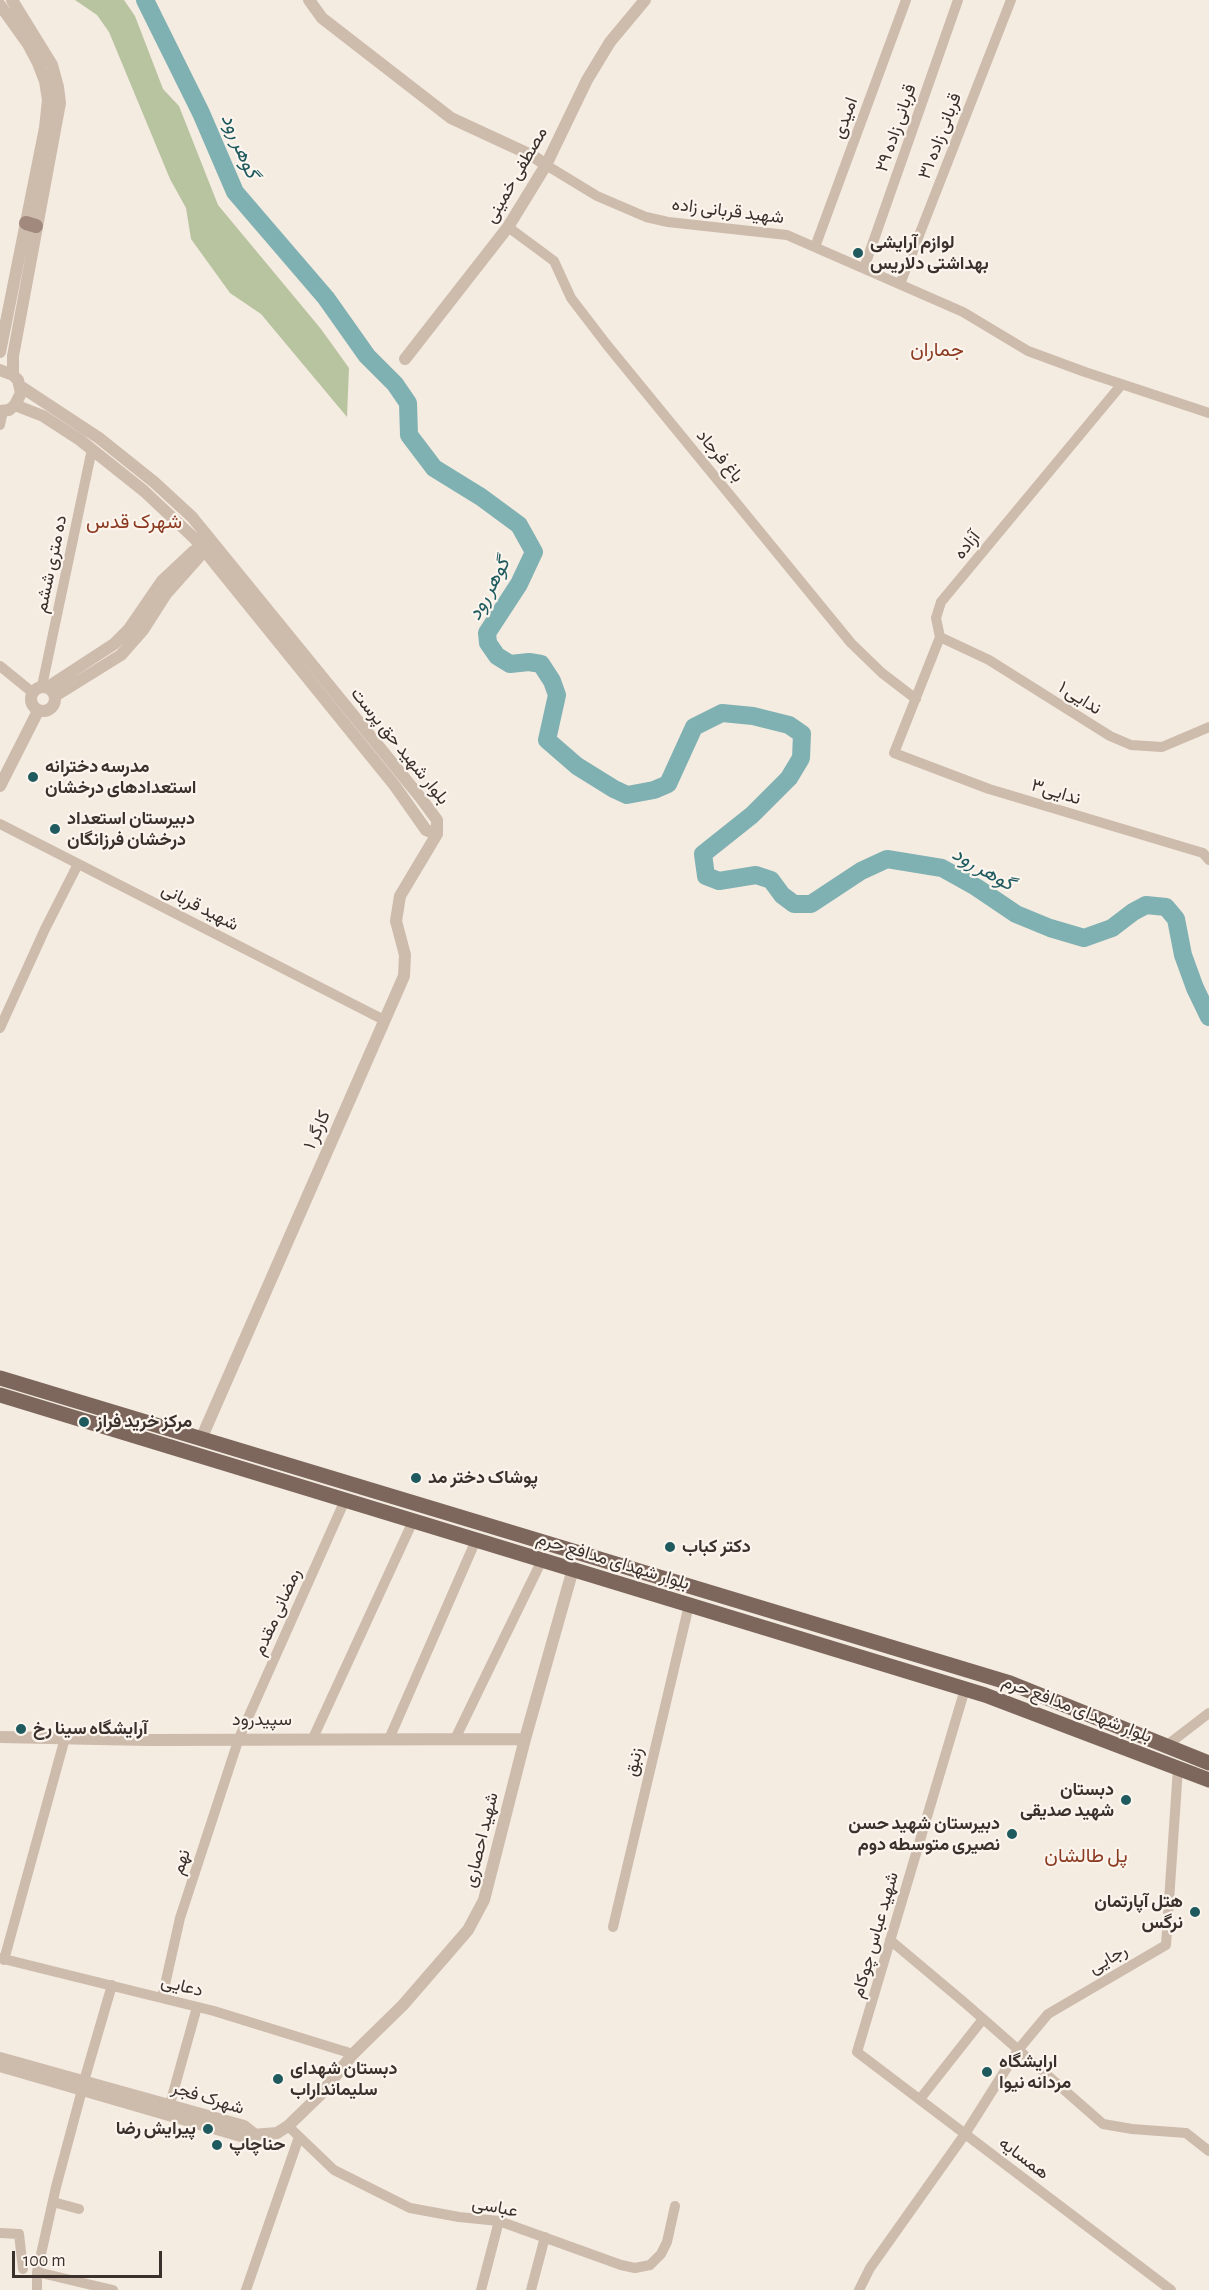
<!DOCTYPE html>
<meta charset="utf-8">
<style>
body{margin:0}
#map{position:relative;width:1209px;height:2290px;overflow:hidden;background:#f4ebe1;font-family:"Alegreya Sans",sans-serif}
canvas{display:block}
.scale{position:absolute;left:12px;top:2251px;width:150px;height:27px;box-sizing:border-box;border:3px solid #3b302b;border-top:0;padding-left:8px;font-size:18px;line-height:21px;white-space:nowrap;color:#3b302b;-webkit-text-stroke:4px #fbf5ee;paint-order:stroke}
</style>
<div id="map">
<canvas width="1209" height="2290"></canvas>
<div class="scale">100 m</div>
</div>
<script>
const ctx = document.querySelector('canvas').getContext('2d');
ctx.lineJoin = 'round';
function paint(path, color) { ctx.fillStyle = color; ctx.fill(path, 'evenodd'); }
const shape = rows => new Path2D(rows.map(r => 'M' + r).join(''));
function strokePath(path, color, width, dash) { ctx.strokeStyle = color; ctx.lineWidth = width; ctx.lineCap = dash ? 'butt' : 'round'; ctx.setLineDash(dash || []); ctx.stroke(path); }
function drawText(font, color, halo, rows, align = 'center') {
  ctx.font = font + ' "Alegreya Sans",Vazirmatn,sans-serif'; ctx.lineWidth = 4.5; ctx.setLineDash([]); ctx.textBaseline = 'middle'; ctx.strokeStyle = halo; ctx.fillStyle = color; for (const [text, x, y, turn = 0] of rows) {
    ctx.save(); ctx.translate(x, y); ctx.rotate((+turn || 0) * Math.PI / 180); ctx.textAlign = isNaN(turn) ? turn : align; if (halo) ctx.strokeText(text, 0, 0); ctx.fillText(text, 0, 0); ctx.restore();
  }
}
const green = shape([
 [75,0,124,0,135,16,163,89,179,106,218,205,321,329,349,368,347,417,261,314,230,293,191,239,186,208,170,179,109,32,97,15]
]);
const river = shape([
 [145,0,201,113,235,192,326,298,367,356,395,384,408,403,409,435,434,468,481,497,519,525,534,552,519,584,487,633,488,643,497,656,510,664,529,662,541,664,552,681,557,695,547,740,577,766,614,789,627,795,654,790,668,784,694,727,722,713,753,716,789,725,802,734,801,758,789,778,752,815,703,854,706,876,719,881,756,875,771,880,782,895,794,904,811,904,861,871,887,859,942,868,976,887,1016,914,1050,928,1084,938,1112,928,1133,912,1146,905,1166,907,1176,919,1183,955,1195,988,1209,1017]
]);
const minor = shape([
 [546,165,597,196,646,217,668,222,787,235,963,312,1028,351,1085,372,1209,413],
 [508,227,554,261,571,298,607,345,851,643,882,673,916,699],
 [815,247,906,0],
 [864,268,958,0],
 [900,284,1011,0],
 [1122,384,941,602,936,618,940,637,894,753,989,789,1203,853,1209,860],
 [0,425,3,411],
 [940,637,989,660,1110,736,1131,745,1162,747,1209,727],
 [0,666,32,692],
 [42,686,92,449],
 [0,824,384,1020],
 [0,1028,45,929,78,864],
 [965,1689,857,2052,1171,2290],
 [313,1738,413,1521],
 [389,1739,476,1540],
 [455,1739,542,1560],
 [1166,1746,1209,1713],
 [613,1927,689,1605],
 [890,1940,965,2003,1103,2124,1132,2129,1186,2133,1209,2151],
 [0,1958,214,2011,353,2054],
 [4,1960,65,1738],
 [162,1998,180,1918,239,1738,345,1500],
 [84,2081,112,1985],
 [920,2099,983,2019],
 [170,2104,197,2007],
 [288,2126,334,2170,410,2208,459,2217,499,2221,621,2265,635,2268,650,2265,661,2254,667,2242,675,2206],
 [53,2202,79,2209],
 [0,2233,19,2234,23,2269],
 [37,2272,113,2290],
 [37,2290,37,2272,56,2187,82,2090],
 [246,2290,299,2137],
 [481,2290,499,2221],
 [531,2290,545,2237],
 [859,2290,870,2268,965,2134,1018,2050,1048,2014,1166,1945,1178,1768]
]);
const tertiary = shape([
 [12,0,52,65,58,87,60,103,13,356,13,375],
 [309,0,322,18,451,118,533,156,546,165],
 [0,5,28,44,38,63,45,81,48,100,45,128,0,352],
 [405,359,508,227,546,165,587,80,610,42,645,0],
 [0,370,13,375,18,380,21,393,15,405,9,410,0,411],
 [20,386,99,438,154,482,192,517,420,797,437,820,437,834],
 [15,405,43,416,80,440,144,491,195,539,395,786,426,830,437,834],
 '31 699a12 12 0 1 1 24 0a12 12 0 1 1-24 0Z',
 [48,687,114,644,129,629,162,581,194,551,203,549],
 [55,696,121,655,143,630,166,594,198,558,207,545],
 [0,786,38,711],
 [201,1439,404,976,405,955,396,921,400,896,437,834],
 [0,1737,148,1740,525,1739],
 [0,2058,244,2126,254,2134],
 [0,2066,241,2136,277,2133,288,2126,320,2095,353,2054,403,2005,468,1930,484,1900,525,1739,573,1569]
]);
const secondary = shape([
 [26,223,36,226]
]);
const primary = shape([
 [0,1378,1010,1683,1209,1763],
 [0,1395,985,1695,1209,1780]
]);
const markers = [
 [858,253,6,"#1f5a5e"],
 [33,777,6,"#1f5a5e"],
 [55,829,6,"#1f5a5e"],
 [84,1422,6,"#1f5a5e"],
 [416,1478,6,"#1f5a5e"],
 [670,1547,6,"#1f5a5e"],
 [21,1729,6,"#1f5a5e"],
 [1126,1800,6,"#1f5a5e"],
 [1012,1834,6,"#1f5a5e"],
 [1195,1912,6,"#1f5a5e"],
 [987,2072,6,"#1f5a5e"],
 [278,2079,6,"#1f5a5e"],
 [208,2129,6,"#1f5a5e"],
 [217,2145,6,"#1f5a5e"]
];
const streetNames = [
 ["امیدی",845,118,-70],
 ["قربانی زاده ۲۹",896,128,-71],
 ["قربانی زاده ۳۱",940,136,-69],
 ["مصطفی خمینی",516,175,-60],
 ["شهید قربانی زاده",728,211,7],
 ["باغ فرجاد",720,456,50],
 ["آزاده",967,545,-51],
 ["ده متری ششم",51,564,-78],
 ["ندایی ۱",1080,698,32],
 ["بلوار شهید حق پرست",400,746,51],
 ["ندایی۳",1056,792,17],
 ["شهید قربانی",200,907,27],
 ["کارگر ۱",317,1130,-66],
 ["بلوار شهدای مدافع حرم",613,1561,17],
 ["رمضانی مقدم",277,1612,-66],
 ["بلوار شهدای مدافع حرم",1077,1709,21],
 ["سپیدرود",262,1720],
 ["زنبق",634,1762,-77],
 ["شهید احصاری",481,1840,-76],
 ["نهم",181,1862,-72],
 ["شهید عباس چوکام",875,1935,-74],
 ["رجایی",1108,1959,-30],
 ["دعایی",182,1986,14],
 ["شهرک فجر",208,2098,17],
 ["همسایه",1024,2158,37],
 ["عباسی",495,2207,11]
];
const poiNames = [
 ["لوازم آرایشی",870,243],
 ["بهداشتی دلاریس",870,264],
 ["مدرسه دخترانه",45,767],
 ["استعدادهای درخشان",45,788],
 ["دبیرستان استعداد",67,819],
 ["درخشان فرزانگان",67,840],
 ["مرکز خرید فراز",96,1422],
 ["پوشاک دختر مد",428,1478],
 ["دکتر کباب",682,1547],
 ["آرایشگاه سینا رخ",33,1729],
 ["دبستان",1114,1790,"right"],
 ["شهید صدیقی",1114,1811,"right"],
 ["دبیرستان شهید حسن",1000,1824,"right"],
 ["نصیری متوسطه دوم",1000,1845,"right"],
 ["هتل آپارتمان",1183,1902,"right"],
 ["نرگس",1183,1923,"right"],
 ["ارایشگاه",999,2062],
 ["مردانه نیوا",999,2083],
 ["دبستان شهدای",290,2069],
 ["سلیمانداراب",290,2090],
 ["پیرایش رضا",196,2129,"right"],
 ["حناچاپ",229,2145]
];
const waterNames = [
 ["گوهر رود",240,146,67],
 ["گوهر رود",489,589,-62],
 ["گوهر رود",983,869,30]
];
const neighbourhoodNames = [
 ["جماران",937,350],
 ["شهرک قدس",134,522],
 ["پل طالشان",1086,1856]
];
paint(green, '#b8c4a0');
strokePath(river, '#7fb0b2', 18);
strokePath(minor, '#cdbbac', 10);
strokePath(tertiary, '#cdbbac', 12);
strokePath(secondary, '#a18a7d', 14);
strokePath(primary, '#7d675c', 15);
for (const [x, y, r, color] of markers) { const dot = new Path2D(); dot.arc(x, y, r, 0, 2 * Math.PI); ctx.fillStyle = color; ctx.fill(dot); strokePath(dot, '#fbf5ee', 2); }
drawText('18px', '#3b302b', '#fbf5ee', streetNames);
drawText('bold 18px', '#3b302b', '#fbf5ee', poiNames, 'left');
drawText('italic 20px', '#1f5a5e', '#fbf5ee', waterNames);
drawText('20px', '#8c3b22', '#fbf5ee', neighbourhoodNames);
</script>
